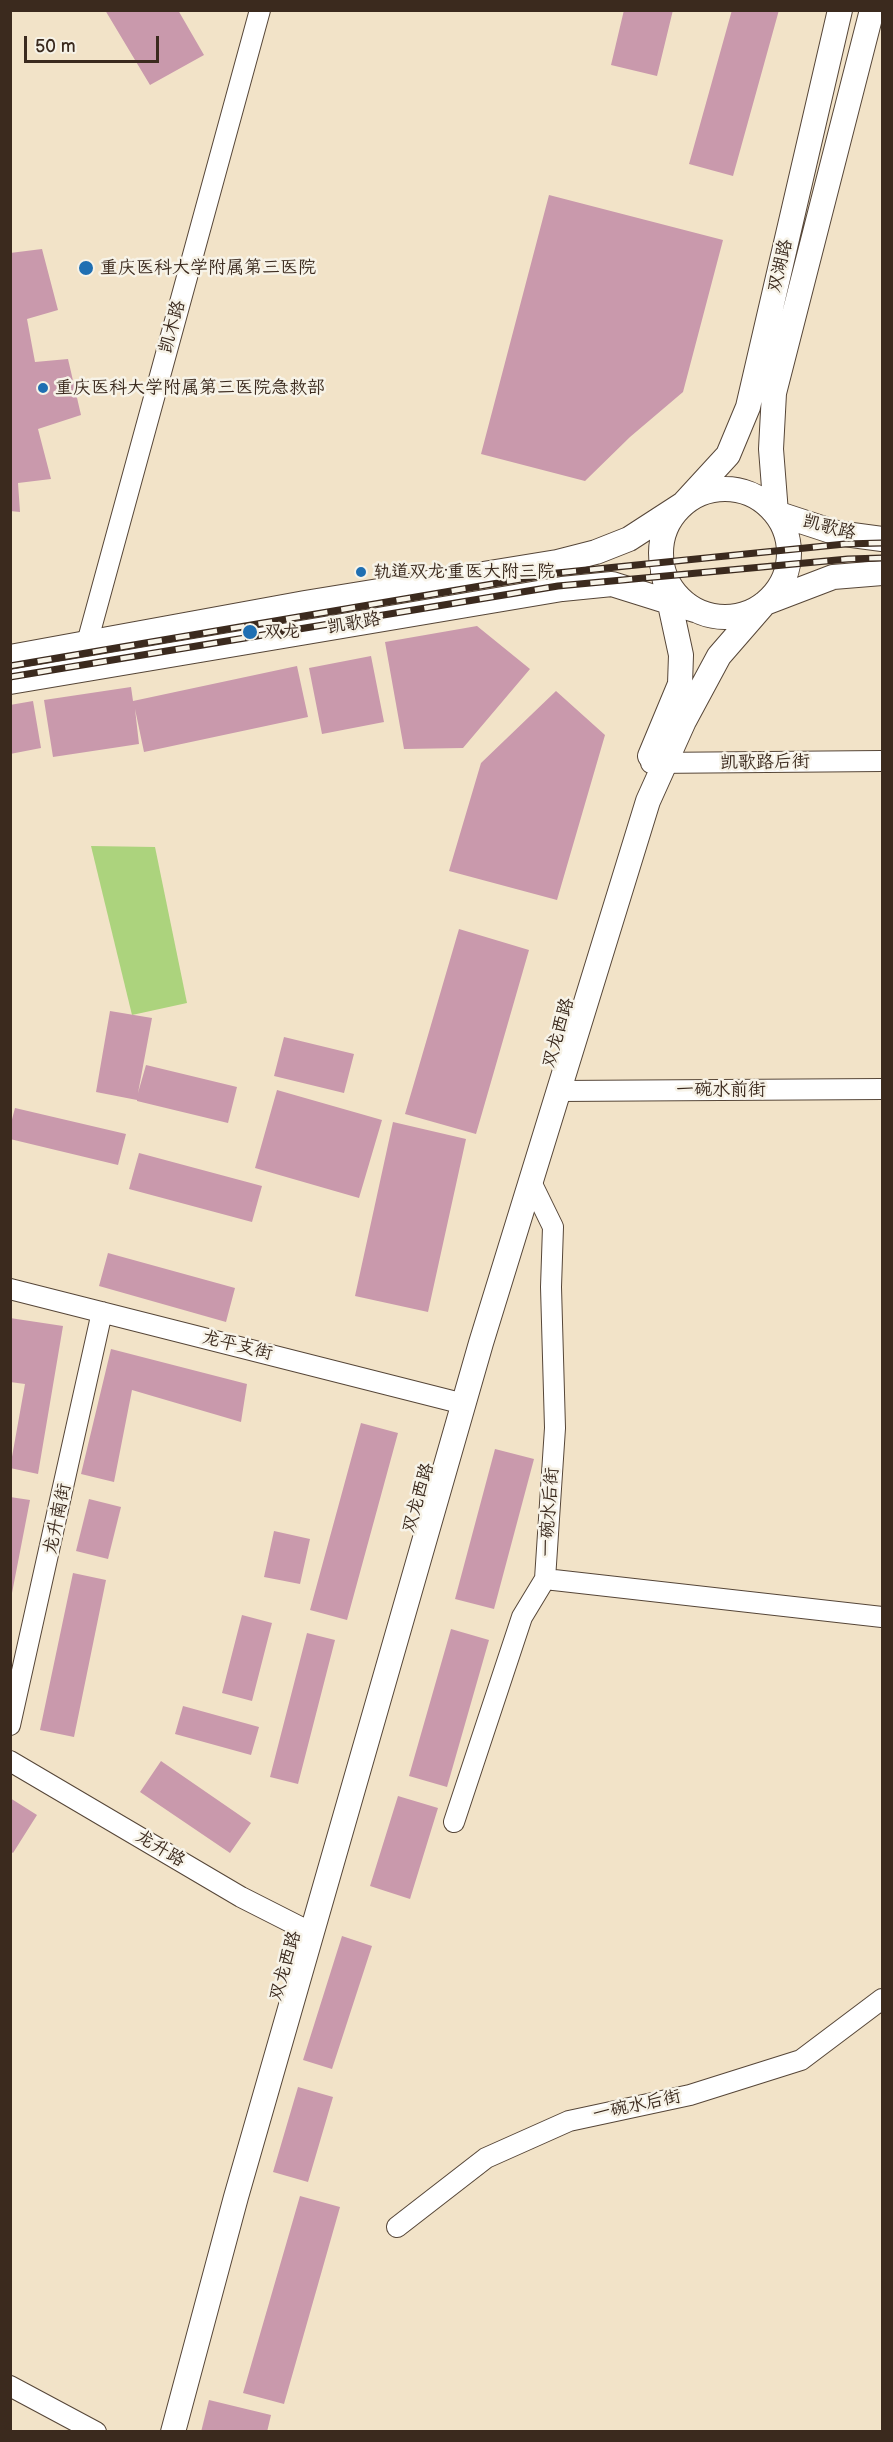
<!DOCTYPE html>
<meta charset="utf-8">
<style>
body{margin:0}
#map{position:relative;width:893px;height:2442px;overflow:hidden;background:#f2e3c8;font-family:"Balsamiq Sans",sans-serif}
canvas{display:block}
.frame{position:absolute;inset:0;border:12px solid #3b2a1e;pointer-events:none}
.scale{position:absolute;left:24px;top:36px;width:135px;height:27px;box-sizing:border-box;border:3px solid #3b2a1e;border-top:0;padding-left:8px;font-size:18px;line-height:21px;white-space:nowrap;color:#3b2a1e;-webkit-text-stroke:4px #f7f3e8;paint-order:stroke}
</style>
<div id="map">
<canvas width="893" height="2442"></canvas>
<div class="frame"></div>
<div class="scale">50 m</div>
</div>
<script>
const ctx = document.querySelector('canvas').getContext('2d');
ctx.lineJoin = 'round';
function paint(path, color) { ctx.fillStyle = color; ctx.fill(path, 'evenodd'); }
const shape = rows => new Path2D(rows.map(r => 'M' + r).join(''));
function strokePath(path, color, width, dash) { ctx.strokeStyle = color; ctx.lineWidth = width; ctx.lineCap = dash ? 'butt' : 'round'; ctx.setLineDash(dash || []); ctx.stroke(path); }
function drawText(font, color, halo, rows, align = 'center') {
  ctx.font = font + ' "Balsamiq Sans","LXGW WenKai TC",sans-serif'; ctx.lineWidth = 5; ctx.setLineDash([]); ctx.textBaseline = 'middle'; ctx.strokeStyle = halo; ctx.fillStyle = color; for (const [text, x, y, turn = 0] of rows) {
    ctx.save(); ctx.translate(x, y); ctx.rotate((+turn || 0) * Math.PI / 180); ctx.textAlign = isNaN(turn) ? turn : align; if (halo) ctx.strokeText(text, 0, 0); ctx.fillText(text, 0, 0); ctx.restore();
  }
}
const green = shape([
 [91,846,155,847,187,1003,132,1015]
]);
const building = shape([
 [105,10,178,10,204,55,150,85],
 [624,10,673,10,657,76,611,65],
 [732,10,779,10,733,176,689,164],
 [549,195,723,240,683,392,630,437,585,481,481,454],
 [42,249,58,310,27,319,35,362,68,359,81,415,38,429,51,479,18,483,20,512,10,511,10,253],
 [477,626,530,669,463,748,404,749,385,642],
 [371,656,384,722,322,734,309,668],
 [297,666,308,717,144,752,135,709,139,744,53,757,44,700,131,687,133,701],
 [556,691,605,735,557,900,449,871,481,763],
 [33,701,41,748,10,754,10,705],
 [459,929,529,950,476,1134,405,1114],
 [110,1011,152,1018,138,1093,146,1065,237,1087,228,1123,137,1101,137,1100,96,1092],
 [284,1037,354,1054,344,1093,274,1076],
 [277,1090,382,1120,359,1198,255,1168],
 [15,1108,126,1134,118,1165,10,1139,10,1127],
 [393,1122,466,1139,428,1312,355,1296],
 [139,1153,262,1186,252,1222,129,1189],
 [108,1253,235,1288,226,1322,99,1286],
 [10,1318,63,1326,38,1474,10,1468,25,1384,10,1382],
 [111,1349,247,1384,241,1422,132,1390,114,1482,81,1474],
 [361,1423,398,1433,347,1620,310,1610],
 [495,1449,534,1459,494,1609,455,1599],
 [10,1497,30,1500,12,1593,10,1593],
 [89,1499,121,1507,108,1559,76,1551],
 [274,1531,310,1539,300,1584,264,1577],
 [73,1573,106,1580,74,1737,40,1730],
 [242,1615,272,1623,252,1701,222,1693],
 [451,1629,489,1640,447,1787,409,1776],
 [307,1633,335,1640,298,1784,270,1777],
 [183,1706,259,1727,251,1755,175,1734],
 [161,1761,251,1823,230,1853,140,1792],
 [398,1796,438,1808,410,1899,370,1886],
 [10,1798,37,1815,13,1853,10,1851],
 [342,1936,372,1946,332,2069,303,2060],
 [298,2087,333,2097,308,2182,273,2172],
 [300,2196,340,2207,284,2404,243,2393],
 [209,2400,271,2415,267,2432,201,2432]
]);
const minor = shape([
 [87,643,260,10],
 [651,763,882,761],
 [559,1091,882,1089],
 [10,1289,464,1404],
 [545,1579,882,1617],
 [10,1725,102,1312],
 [10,1761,241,1897,312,1933],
 [454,1822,522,1617,545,1579,555,1428,551,1287,553,1227,531,1182],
 [397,2227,486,2158,569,2121,690,2095,801,2060,882,1999],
 [10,2386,96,2432]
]);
const major = shape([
 '661 553a64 64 0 1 1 128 0a64 64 0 1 1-128 0Z',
 [776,513,771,449,774,393,872,10],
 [776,513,837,533,882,539],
 [10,657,305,603,557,562,596,552,629,539,683,504,728,455,748,407,840,10],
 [10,682,562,589,612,584,695,610],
 [650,756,680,684,681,655,663,572],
 [173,2432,236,2197,481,1343,648,801,684,721,719,656,765,603,833,577,882,573]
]);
const rail = shape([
 [10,666,557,573,845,544,882,543],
 [10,677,558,586,848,559,882,558]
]);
const markers = [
 [86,268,8,"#1f6fb2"],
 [43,388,6,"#1f6fb2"],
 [361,572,6,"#1f6fb2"],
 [250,632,8,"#1f6fb2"]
];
const streetNames = [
 ["双湖路",781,266,-77],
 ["凯木路",173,327,-75],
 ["凯歌路",829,528,14],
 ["凯歌路",354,624,-10],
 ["凯歌路后街",765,763,-1],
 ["双龙西路",559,1033,-74],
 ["一碗水前街",721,1090],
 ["龙平支街",237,1346,14],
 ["双龙西路",419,1498,-74],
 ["一碗水后街",550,1512,-86],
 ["龙升南街",58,1519,-78],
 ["龙升路",160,1849,31],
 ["双龙西路",286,1966,-74],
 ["一碗水后街",637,2106,-12]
];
const poiNames = [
 ["重庆医科大学附属第三医院",100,268],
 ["重庆医科大学附属第三医院急救部",55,388],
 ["轨道双龙·重医大附三院",373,572],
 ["双龙",264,632]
];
paint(green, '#acd37d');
paint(building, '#c999ac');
strokePath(minor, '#564638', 22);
strokePath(major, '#564638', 26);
strokePath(minor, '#fff', 20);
strokePath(major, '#fff', 24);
strokePath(rail, '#3b2a1e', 7);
strokePath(rail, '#f7f3e8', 4.5, [14]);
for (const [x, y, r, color] of markers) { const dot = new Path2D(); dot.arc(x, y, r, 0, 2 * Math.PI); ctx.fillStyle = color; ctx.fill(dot); strokePath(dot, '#f7f3e8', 2); }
drawText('18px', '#3b2a1e', '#f7f3e8', streetNames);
drawText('18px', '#3b2a1e', '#f7f3e8', poiNames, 'left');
</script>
